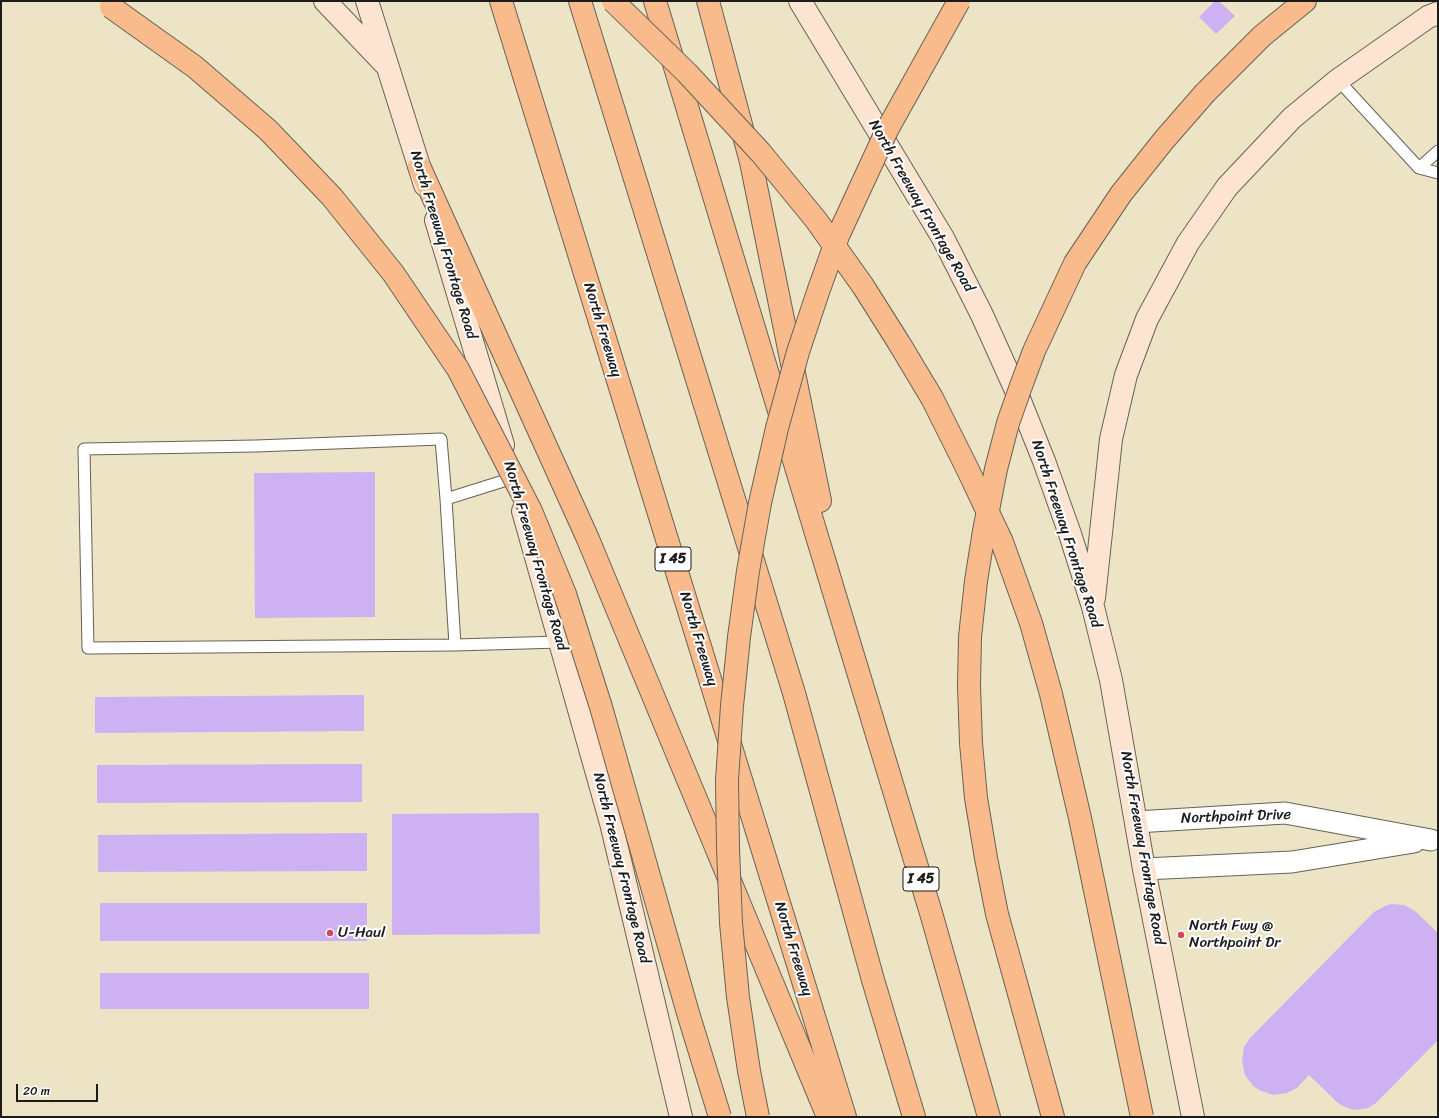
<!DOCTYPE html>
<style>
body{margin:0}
#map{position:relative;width:1439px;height:1118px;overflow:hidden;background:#ece4c5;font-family:Sriracha,sans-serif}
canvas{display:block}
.frame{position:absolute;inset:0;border:2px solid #1c1c1c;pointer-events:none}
.scale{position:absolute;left:16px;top:1084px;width:82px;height:18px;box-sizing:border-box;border:2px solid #1c1c1c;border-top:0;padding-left:5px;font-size:12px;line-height:14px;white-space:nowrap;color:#1c1c1c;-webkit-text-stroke:3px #fff;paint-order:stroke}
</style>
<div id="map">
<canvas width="1439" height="1118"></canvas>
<div class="frame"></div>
<div class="scale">20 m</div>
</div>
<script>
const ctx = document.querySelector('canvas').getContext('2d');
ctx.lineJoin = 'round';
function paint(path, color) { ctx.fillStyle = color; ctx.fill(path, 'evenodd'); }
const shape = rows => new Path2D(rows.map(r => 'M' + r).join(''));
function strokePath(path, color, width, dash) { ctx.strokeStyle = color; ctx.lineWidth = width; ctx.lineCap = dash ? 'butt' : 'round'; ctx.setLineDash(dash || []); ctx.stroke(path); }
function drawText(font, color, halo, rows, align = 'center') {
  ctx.font = font + ' Sriracha,sans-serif'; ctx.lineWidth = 4; ctx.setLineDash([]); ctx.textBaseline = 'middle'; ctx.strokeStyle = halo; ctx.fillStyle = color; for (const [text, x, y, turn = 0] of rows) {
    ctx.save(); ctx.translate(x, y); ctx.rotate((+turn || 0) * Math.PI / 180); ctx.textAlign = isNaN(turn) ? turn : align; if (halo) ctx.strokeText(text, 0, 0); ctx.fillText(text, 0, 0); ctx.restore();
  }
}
const building = shape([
 [1215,1,1219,1,1235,16,1216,34,1199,17],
 [375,472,375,617,255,618,254,473],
 [364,695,364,731,95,733,95,697],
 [362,764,362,802,97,803,97,765],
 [539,813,540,934,392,935,392,814],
 [367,833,367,871,98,872,98,835],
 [100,903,367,903,367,941,100,941],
 [1391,904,1404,905,1415,911,1438,933,1438,1040,1376,1103,1368,1108,1354,1110,1345,1107,1338,1103,1309,1075,1297,1088,1287,1093,1273,1095,1259,1090,1253,1086,1245,1075,1242,1061,1244,1047,1250,1038,1374,912,1385,906],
 [100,973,369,973,369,1009,100,1009]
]);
const lane = shape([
 [1338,80,1419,168,1438,173],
 [1419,168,1438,151],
 [446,499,513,478],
 [455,645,446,499,441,439,256,446,84,449,88,648,455,645,560,642]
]);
const street = shape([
 [1136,822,1285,813,1431,840],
 [1144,869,1292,862,1414,842]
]);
const secondary = shape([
 [325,1,385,64],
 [367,1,425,185],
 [800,1,943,238,982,315,1014,386,1044,461,1070,534,1093,607,1111,680,1144,869,1193,1117],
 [436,220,503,445],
 [523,511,611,823,681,1117],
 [1094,598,1111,439,1126,375,1147,319,1188,243,1227,187,1292,118,1338,80,1428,17,1438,13]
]);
const highway = shape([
 [501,1,845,1117],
 [580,1,794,693,873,980,914,1117],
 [655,1,931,913,989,1117],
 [708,1,751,162,820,501],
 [1205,93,1262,36,1305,1],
 [419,166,588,539,828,1117],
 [971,743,976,798,986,858,997,914,1053,1117]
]);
const highwayBridge = shape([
 [613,1,687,73,761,153,816,220,863,286,899,343,932,398,967,468,1002,542,1031,623,1051,694,1080,818,1142,1117],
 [111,7,195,67,268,130,332,197,393,273,458,369,531,511,565,594,601,707,688,1013,720,1117],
 [971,743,969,686,970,637,976,581,984,531,996,469,1008,423,1021,386,1034,351,1075,263,1121,194,1164,140,1205,93],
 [758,1117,749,1071,738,997,731,923,728,848,727,780,732,706,739,637,748,571,760,503,777,428,798,352,818,292,838,236,887,130,959,1]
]);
const markers = [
 [330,933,4,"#d1495b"],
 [1181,935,4,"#d1495b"]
];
const shields = [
 [673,559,36],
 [921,879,36]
];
const shieldNames = [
 ["I 45",673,559],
 ["I 45",921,879]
];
const streetNames = [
 ["North Freeway Frontage Road",921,206,60],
 ["North Freeway Frontage Road",443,245,73],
 ["North Freeway",602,330,73],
 ["North Freeway Frontage Road",1066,534,72],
 ["North Freeway Frontage Road",535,556,74],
 ["North Freeway",698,639,73],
 ["Northpoint Drive",1236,817,-2],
 ["North Freeway Frontage Road",1142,848,80],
 ["North Freeway Frontage Road",621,868,76],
 ["North Freeway",793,949,73]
];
const poiNames = [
 ["North Fwy @",1189,926],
 ["Northpoint Dr",1189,943],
 ["U-Haul",338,933]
];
paint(building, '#ceb1f2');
strokePath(lane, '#656257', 13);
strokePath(street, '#656257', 23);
strokePath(secondary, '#656257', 24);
strokePath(highway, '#656257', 24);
strokePath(lane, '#fff', 11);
strokePath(street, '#fff', 21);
strokePath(secondary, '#fde4d1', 22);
strokePath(highway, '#fabb8c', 22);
strokePath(highwayBridge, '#656257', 24, []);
strokePath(highwayBridge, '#fabb8c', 22);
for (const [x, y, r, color] of markers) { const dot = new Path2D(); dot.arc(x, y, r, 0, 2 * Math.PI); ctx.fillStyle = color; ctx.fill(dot); strokePath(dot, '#fff', 1.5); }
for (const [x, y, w] of shields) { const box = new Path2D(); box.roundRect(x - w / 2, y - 12, w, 24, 3); ctx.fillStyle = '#fff'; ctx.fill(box); strokePath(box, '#1c1c1c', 1); }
drawText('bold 14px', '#1c1c1c', null, shieldNames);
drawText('15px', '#1c1c1c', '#fff', streetNames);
drawText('15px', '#1c1c1c', '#fff', poiNames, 'left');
</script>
